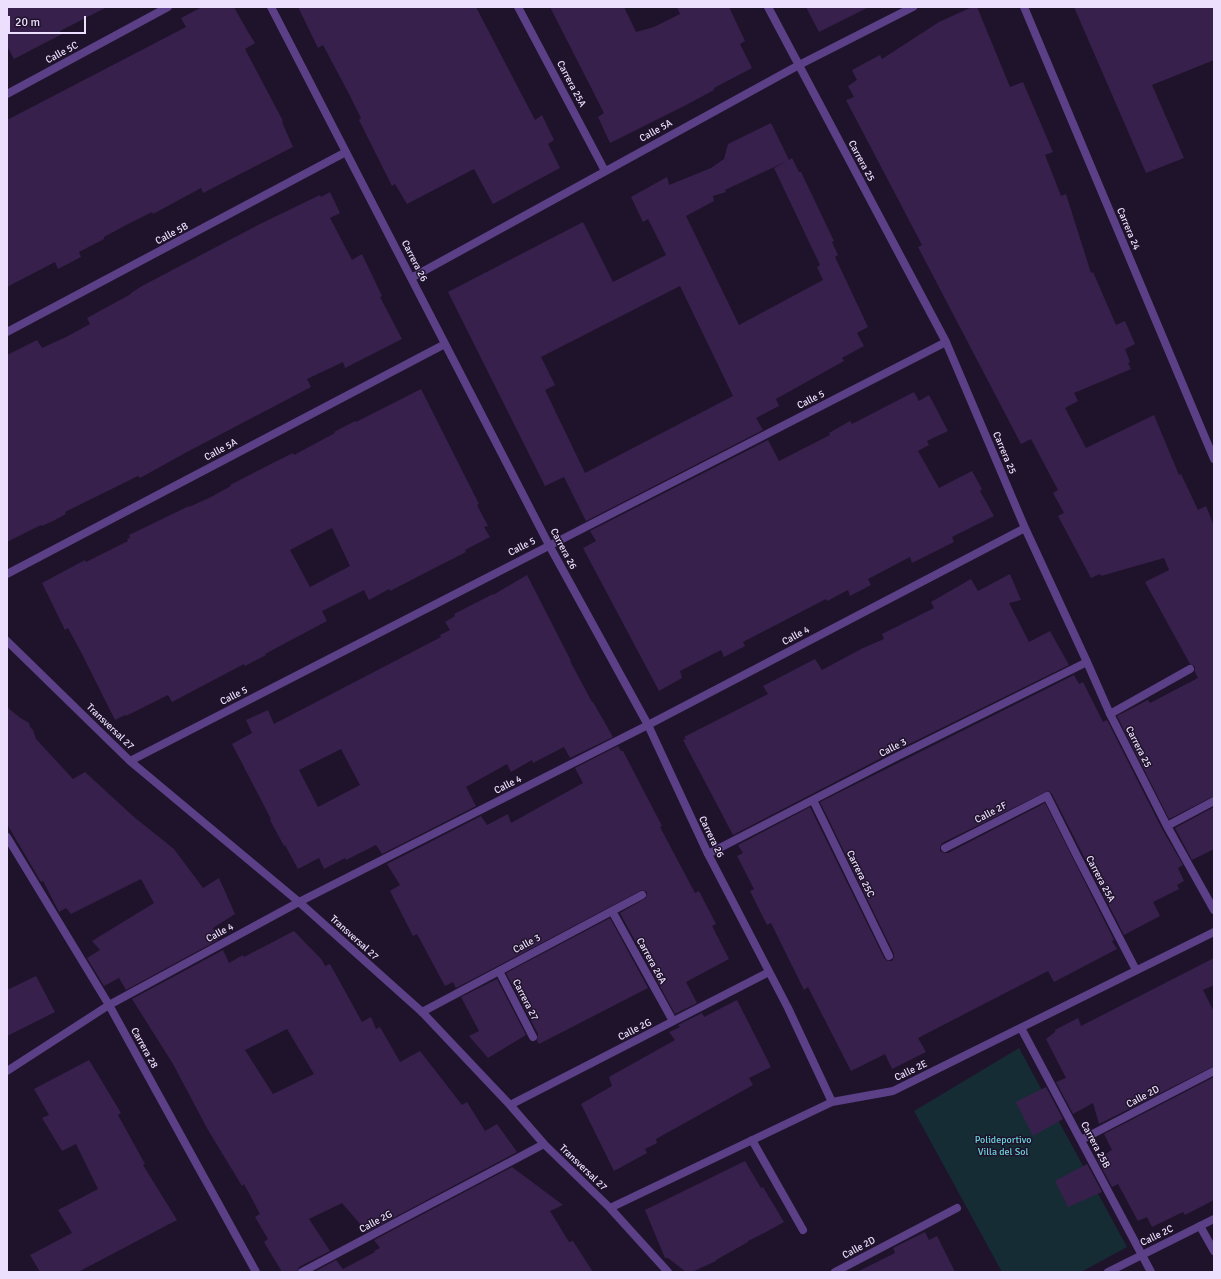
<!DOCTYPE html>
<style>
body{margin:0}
#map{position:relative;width:1221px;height:1279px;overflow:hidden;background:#1f132b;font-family:Signika,sans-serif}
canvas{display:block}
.frame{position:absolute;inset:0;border:8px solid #ecdefd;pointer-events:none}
.scale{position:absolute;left:8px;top:16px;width:78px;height:18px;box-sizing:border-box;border:2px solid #ecdefd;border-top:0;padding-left:5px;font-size:12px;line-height:14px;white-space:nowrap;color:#ecdefd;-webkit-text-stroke:3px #1f132b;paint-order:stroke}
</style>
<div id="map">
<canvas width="1221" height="1279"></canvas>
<div class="frame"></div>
<div class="scale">20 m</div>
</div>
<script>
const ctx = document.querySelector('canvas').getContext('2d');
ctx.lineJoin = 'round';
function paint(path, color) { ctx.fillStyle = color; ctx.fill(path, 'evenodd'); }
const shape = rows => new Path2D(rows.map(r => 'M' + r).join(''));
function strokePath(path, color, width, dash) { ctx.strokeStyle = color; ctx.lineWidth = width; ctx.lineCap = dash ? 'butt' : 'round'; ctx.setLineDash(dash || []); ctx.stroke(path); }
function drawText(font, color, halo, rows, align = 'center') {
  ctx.font = font + ' Signika,sans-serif'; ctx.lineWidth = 3; ctx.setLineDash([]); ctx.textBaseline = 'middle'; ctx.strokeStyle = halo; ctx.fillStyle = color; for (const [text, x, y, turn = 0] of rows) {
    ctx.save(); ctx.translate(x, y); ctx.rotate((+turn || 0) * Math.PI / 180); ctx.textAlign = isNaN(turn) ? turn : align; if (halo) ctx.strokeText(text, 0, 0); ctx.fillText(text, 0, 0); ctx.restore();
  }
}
const green = shape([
 [1019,1048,1127,1247,1081,1272,1002,1272,914,1111]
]);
const building = shape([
 [7,7,107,7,60,31,62,34,14,59,7,46],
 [202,7,234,7,248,32,255,43,245,49,283,121,282,122,293,147,203,193,201,188,153,214,152,212,128,224,104,237,104,239,79,252,81,257,58,269,55,262,7,287,7,120,186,27,181,18],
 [298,7,476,7,535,120,542,115,554,140,548,144,560,168,493,204,474,169,407,204,395,184,392,186,359,120,361,118,349,94,323,45,318,48],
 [550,7,624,7,636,32,654,27,680,14,677,7,729,7,745,41,740,44,752,68,714,88,714,90,686,105,610,143,598,117,604,113],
 [806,7,869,7,819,32],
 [972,7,977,7,1010,87,1023,82,1053,152,1045,155,1061,196,1066,194,1091,273,1093,272,1116,325,1125,321,1135,344,1125,349,1130,362,1128,363,1131,369,1074,393,1078,401,1065,408,1086,448,1154,415,1179,475,1181,474,1198,510,1206,506,1214,526,1214,796,1169,819,1117,716,1148,700,1150,703,1198,678,1195,672,1195,667,1190,664,1145,582,1169,570,1164,558,1101,576,1100,574,1091,578,1058,516,1064,513,1053,493,1058,490,1031,439,1021,444,918,247,922,245,846,100,854,97,848,86,857,80,852,70,880,55,882,59,939,22],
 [1074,7,1214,7,1214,60,1152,85,1184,158,1146,173],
 [771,123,789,160,792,158,799,172,801,172,834,241,832,242,838,255,835,257,868,327,857,333,864,346,842,358,844,361,776,399,779,406,756,418,763,430,586,521,564,477,545,486,448,292,583,222,613,282,666,255,648,219,643,222,631,197,667,177,669,185,711,168,724,159,728,144],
 [787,161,774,168,820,265,817,267,823,280,739,325,686,216,714,201,713,196,726,192,725,190],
 [680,286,733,396,585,473,545,390,555,385,541,357],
 [330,192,340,213,330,218,352,260,362,254,382,296,380,297,402,339,345,368,343,362,307,379,311,387,187,452,140,478,138,476,65,512,66,514,53,521,42,526,41,525,7,542,7,355,37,340,42,348,66,337,90,324,87,318,131,294,131,293,142,286,260,224,320,195,321,197],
 [421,389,479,504,477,505,488,526,484,527,490,537,465,550,466,552,390,591,389,589,369,600,364,590,322,611,327,621,265,654,266,655,245,666,244,664,172,702,168,695,126,716,125,715,115,720,83,656,68,628,65,630,42,583,85,560,86,562,128,541,127,539,130,538,129,535,189,506,189,507,211,497,231,486,230,485,265,467,293,453,294,455,335,433,334,432,355,421,356,422],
 [332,528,350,566,310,587,290,550],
 [914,392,919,401,929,395,948,431,927,441,929,445,918,451,939,488,972,471,982,489,980,491,994,516,952,537,954,542,912,563,910,557,868,579,871,585,850,596,848,590,827,601,826,599,743,642,745,646,724,657,721,650,680,671,682,678,659,691,583,548,596,541,590,531,768,440,779,461,830,435,829,433,850,421,852,424],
 [1010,574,1021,600,1009,603,1029,642,1050,631,1069,665,891,753,733,835,683,740,686,739,684,737,768,694,763,686,815,659,822,670,863,648,884,639,882,634,934,608,931,602,971,579,978,591],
 [527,575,571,661,570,661,592,702,593,702,613,737,570,758,564,747,533,763,532,760,511,772,507,764,466,787,476,806,382,854,376,845,346,860,345,858,324,869,319,858,298,869,285,845,284,846,270,820,271,819,232,744,252,733,246,720,268,710,274,724,441,637,440,635,450,630,445,622,455,616,454,614,493,594,493,595],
 [341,749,360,785,318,807,299,770],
 [1074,675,1079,684,1083,682,1103,722,1107,720,1162,829,1183,865,1178,868,1184,881,1177,885,1179,889,1153,902,1160,916,1124,935,1052,794,1048,791,942,843,940,847,940,851,944,853,948,853,1045,803,1114,940,1112,941,1117,949,1054,982,1048,971,918,1038,926,1052,892,1069,885,1054,851,1071,808,987,804,990,771,923,767,925,750,891,754,889,737,856,743,853,738,845,810,807,884,958,888,961,892,961,894,957,894,954,820,802],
 [7,707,19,717,29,723,30,727,33,730,36,739,73,779,85,772,134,817,174,849,203,888,219,878,235,914,213,928,218,940,126,990,119,978,104,986,87,958,100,950,92,941,154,903,141,879,71,914,66,908,59,912,43,881,41,882,7,824],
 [618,746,621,751,623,751,662,826,660,827,695,893,699,891,716,924,712,926,729,959,686,982,697,1003,675,1014,620,913,646,898,647,892,642,890,456,988,453,982,445,986,417,934,413,936,390,891,400,885,387,864,481,816,487,825,508,814,511,823,583,783,575,768],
 [1214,807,1214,849,1192,860,1175,828],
 [610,918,648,988,539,1044,537,1041,538,1034,506,973],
 [294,931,322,960,325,966,330,964,362,1022,371,1017,376,1029,380,1027,400,1062,420,1051,462,1105,467,1102,485,1131,497,1124,517,1152,367,1232,342,1203,309,1219,330,1251,299,1267,297,1272,282,1272,264,1242,268,1239,255,1217,260,1214,244,1184,242,1186,208,1130,173,1064,132,999,223,950,229,963,243,955,244,957],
 [287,1029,314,1074,273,1094,245,1050],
 [1214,958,1214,985,1203,990,1214,1012,1214,1066,1099,1124,1093,1103,1073,1114,1056,1082,1066,1078,1046,1039,1055,1032,1055,1030,1078,1018,1081,1026],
 [36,976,55,1012,7,1036,7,990],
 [497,979,526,1035,488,1058,469,1036,479,1031,461,997],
 [737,1000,771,1067,749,1078,753,1085,656,1139,657,1143,645,1149,647,1153,614,1171,581,1104,612,1086,609,1077,675,1040,669,1032,680,1027,678,1025,702,1013,704,1017],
 [89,1060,121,1113,118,1115,145,1164,143,1165,177,1220,78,1272,40,1272,30,1255,72,1233,58,1210,98,1189,76,1144,62,1151,42,1118,49,1115,34,1089],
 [1214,1077,1214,1200,1185,1215,1183,1212,1152,1227,1147,1217,1138,1221,1118,1184,1112,1187,1097,1159,1112,1150,1104,1134],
 [1046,1087,1063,1119,1033,1136,1016,1102],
 [745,1161,761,1188,763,1187,784,1222,766,1232,748,1241,748,1242,716,1260,716,1261,692,1272,686,1272,668,1258,665,1258,645,1210],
 [1087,1164,1102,1192,1068,1207,1055,1181],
 [512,1167,563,1205,550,1211,569,1242,573,1241,593,1272,314,1272,336,1260,343,1269,375,1252,374,1251,380,1248,374,1240],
 [925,1232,929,1240,937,1236,955,1272,857,1272,895,1253,893,1248]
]);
const pedestrian = shape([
 [1190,669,1110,714,1167,826,1214,910],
 [813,800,889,956],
 [1167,826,1214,801],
 [945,848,1047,796,1076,854,1136,970],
 [708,854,894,758,1087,662],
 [612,911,673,1021],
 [499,971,533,1037],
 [422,1012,642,895],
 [1200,1226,1214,1251]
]);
const minor = shape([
 [271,7,549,545,648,725,708,854,788,1008,832,1102],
 [518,7,605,171],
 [768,7,946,342,1025,528,1087,662,1110,714],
 [1024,7,1214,459],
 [7,94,168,7],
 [411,278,799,65,913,7],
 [7,332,346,152],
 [7,574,445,344],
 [7,641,130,761,299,902,422,1012,510,1105,544,1144,610,1208,668,1272],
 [130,761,946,342],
 [7,837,109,1005,256,1272],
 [1021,1028,1151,1272],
 [7,1071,109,1005,299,902,648,725,1025,528],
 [510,1105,769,972],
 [752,1140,803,1230],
 [1081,1140,1214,1071],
 [610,1208,832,1102,893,1091,1214,932],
 [302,1272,544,1144],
 [835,1272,957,1208],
 [1108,1272,1214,1219]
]);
const streetNames = [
 ["Calle 5C",62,53,-28],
 ["Carrera 25A",571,84,62],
 ["Calle 5A",656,131,-29],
 ["Carrera 25",861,161,62],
 ["Carrera 24",1128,229,67],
 ["Calle 5B",172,234,-28],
 ["Carrera 26",414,261,63],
 ["Calle 5",811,400,-27],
 ["Calle 5A",221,450,-28],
 ["Carrera 25",1004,453,67],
 ["Calle 5",522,547,-27],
 ["Carrera 26",563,549,62],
 ["Calle 4",796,636,-28],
 ["Calle 5",234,696,-27],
 ["Transversal 27",110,727,44],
 ["Carrera 25",1138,747,63],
 ["Calle 3",893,748,-27],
 ["Calle 4",508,785,-27],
 ["Calle 2F",991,813,-27],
 ["Carrera 26",711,837,64],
 ["Carrera 25C",860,874,64],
 ["Carrera 25A",1100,879,62],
 ["Calle 4",220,933,-28],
 ["Transversal 27",354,938,42],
 ["Calle 3",527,944,-28],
 ["Carrera 26A",651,961,61],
 ["Carrera 27",525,1000,63],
 ["Calle 2G",635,1030,-27],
 ["Carrera 28",144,1048,61],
 ["Calle 2E",911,1071,-26],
 ["Calle 2D",1143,1097,-28],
 ["Carrera 25B",1095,1145,62],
 ["Transversal 27",583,1168,44],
 ["Calle 2G",376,1222,-28],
 ["Calle 2C",1157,1236,-26],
 ["Calle 2D",859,1248,-28]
];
const parkNames = [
 ["Polideportivo",1003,1140],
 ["Villa del Sol",1003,1152]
];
paint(green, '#162c35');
paint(building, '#37204b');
strokePath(pedestrian, '#5b4087', 8);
strokePath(minor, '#5b4087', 8);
drawText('10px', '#ecdefd', '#1f132b', streetNames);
drawText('10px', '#6cd3dc', '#1f132b', parkNames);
</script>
